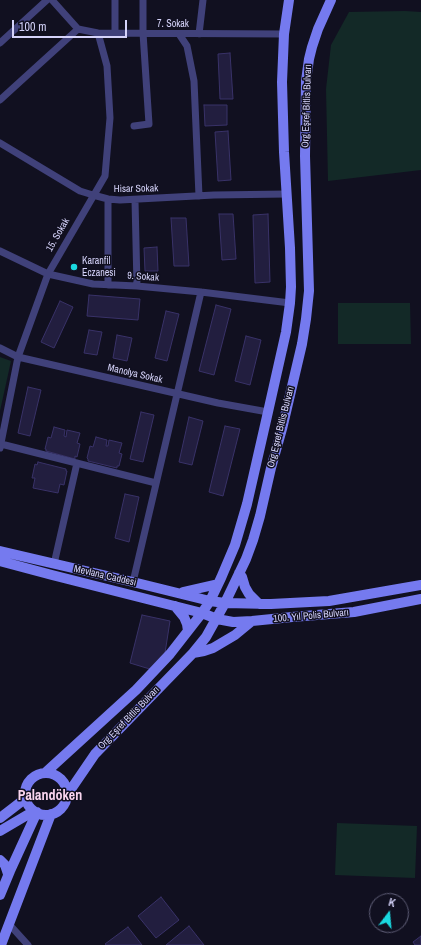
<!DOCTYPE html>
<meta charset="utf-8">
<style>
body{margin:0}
#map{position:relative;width:421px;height:945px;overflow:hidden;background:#111020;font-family:"Archivo Narrow",sans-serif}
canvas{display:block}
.north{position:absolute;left:369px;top:893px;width:40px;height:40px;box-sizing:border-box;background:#111020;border:1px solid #5f5e77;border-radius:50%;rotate:16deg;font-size:11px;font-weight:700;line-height:16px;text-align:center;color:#d5d3fa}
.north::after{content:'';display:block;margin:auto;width:14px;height:18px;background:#1ad9e0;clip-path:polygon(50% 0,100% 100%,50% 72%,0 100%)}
.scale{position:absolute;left:12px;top:20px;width:115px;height:18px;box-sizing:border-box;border:2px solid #d5d3fa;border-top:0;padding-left:5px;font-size:12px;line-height:14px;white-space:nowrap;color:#d5d3fa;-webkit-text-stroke:3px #111020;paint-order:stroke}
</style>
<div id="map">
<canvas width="421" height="945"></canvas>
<div class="north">K</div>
<div class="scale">100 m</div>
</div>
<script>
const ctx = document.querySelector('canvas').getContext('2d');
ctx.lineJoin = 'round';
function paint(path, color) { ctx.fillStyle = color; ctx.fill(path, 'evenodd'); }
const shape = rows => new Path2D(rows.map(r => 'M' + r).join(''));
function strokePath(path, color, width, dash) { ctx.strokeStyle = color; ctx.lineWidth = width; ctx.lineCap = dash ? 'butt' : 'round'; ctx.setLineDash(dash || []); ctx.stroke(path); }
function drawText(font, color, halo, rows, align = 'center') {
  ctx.font = font + ' "Archivo Narrow",sans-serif'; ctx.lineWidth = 3; ctx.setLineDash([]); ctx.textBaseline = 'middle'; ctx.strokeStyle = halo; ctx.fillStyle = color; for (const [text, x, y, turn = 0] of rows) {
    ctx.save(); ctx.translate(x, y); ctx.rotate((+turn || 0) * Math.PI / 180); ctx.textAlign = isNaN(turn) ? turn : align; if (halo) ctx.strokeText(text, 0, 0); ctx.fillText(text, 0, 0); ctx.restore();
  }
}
const green = shape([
 [405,11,421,12,421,170,328,181,326,89,331,45,349,12],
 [338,303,410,303,411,344,338,344],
 [0,357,11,361,0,411],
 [337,823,417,826,415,878,335,875]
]);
const building = shape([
 [230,53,233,99,220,99,218,54,230,53],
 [204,105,227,105,227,125,205,126,204,105],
 [228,131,231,180,218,181,215,132,228,131],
 [219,214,233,214,236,259,222,260,219,214],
 [268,214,270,282,255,283,253,215,268,214],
 [171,218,186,218,189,266,174,266,171,218],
 [157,247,158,271,145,271,144,248,157,247],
 [89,295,140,299,138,320,87,316,89,295],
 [60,301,73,307,54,348,41,342,60,301],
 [216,305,231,309,214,375,199,371,216,305],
 [166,311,179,314,167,361,155,358,166,311],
 [89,330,102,332,97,355,84,353,89,330],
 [117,335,132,338,127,361,113,358,117,335],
 [246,336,261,340,250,385,235,381,246,336],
 [28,387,41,390,30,436,18,433,28,387],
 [141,412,154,415,143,462,130,459,141,412],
 [189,417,203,421,192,465,179,462,189,417],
 [225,426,240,429,223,496,209,492,225,426],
 [54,427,65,430,64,436,66,437,67,430,80,433,77,443,80,444,77,457,75,456,75,459,46,451,46,449,45,449,48,437,51,438,54,427],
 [96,437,107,440,106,446,108,446,109,440,122,443,119,453,122,454,119,466,117,466,117,468,88,461,88,459,87,458,90,446,93,447,96,437],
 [38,462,66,469,66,471,67,471,64,485,60,484,58,493,33,488,35,478,32,478,35,464,37,465,38,462],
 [125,494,139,497,129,542,115,538,125,494],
 [142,615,170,621,165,653,153,670,130,663,142,615],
 [161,897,179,920,156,938,138,916,161,897],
 [189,926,204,945,166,945,189,926],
 [128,927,142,945,106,945,105,944,128,927],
 [421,936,421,945,415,945,413,942,421,936]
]);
const street = shape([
 [52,0,78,29,98,33,284,34],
 [115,33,115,0],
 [179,34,187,46,194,81,199,196],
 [199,34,203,0],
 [0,43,47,0],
 [0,100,78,29],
 [134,126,149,124,143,33,143,0],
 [0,143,80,191,93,195,108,199,120,200,214,195,287,194],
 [135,200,137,286],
 [0,251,48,274,93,284,137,286,201,292,290,303],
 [108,285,108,199],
 [0,348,18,357,218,403,268,412],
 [1,444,156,483],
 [0,448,18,357,48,274,105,176,110,118,107,66,98,33],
 [54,564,77,463],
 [133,582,201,292],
 [9,924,28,945]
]);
const secondary = shape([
 [0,551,133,582,210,601,225,603,271,604,329,601,421,585],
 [0,561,52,575,202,613,217,619,233,622,252,621,292,617,354,612,421,599],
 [239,573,242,577,245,587,249,594,259,604],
 [183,592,218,584],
 [175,606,184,617,187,624,188,631],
 [193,653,204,651,213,648,235,635,252,621],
 [45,773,136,690,170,654,202,613,210,601,221,578,235,545,247,504,268,412,286,332,290,303,291,287,290,248,284,152,282,82,284,34,289,0],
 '25 794a21 21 0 1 1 42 0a21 21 0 1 1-42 0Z',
 [67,795,95,754,193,653,206,637,225,603,246,559,253,540,260,516,271,468,282,429,302,344,306,319,309,291,305,156,306,81,309,59,312,47,318,29,331,0],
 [0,818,26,798],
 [0,831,34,811],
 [0,860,5,865,8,874],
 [0,895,10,871,37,812],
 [1,945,51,814]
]);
const markers = [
 [74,267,4,"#1ad9e0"]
];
const streetNames = [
 ["7. Sokak",173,24],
 ["Org Eşref Bitlis Bulvarı",307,106,-88],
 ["Hisar Sokak",136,189,-1],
 ["15. Sokak",58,235,-60],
 ["9. Sokak",143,277,4],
 ["Manolya Sokak",135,374,13],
 ["Org Eşref Bitlis Bulvarı",281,427,-76],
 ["Mevlana Caddesi",105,576,13],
 ["100. Yıl Polis Bulvarı",311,616,-5],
 ["Org Eşref Bitlis Bulvarı",129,718,-46]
];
const poiNames = [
 ["Karanfil",82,261],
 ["Eczanesi",82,273]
];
const districtNames = [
 ["Palandöken",50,796]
];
paint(green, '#132927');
paint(building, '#221e3f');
strokePath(building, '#393268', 1);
strokePath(street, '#40417a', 7);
strokePath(secondary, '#757aef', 10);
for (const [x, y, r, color] of markers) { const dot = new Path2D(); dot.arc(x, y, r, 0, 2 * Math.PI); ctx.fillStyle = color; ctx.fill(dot); strokePath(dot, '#111020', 1.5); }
drawText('10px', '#d5d3fa', '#111020', streetNames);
drawText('10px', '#d5d3fa', '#111020', poiNames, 'left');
drawText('bold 14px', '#fad5ef', '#111020', districtNames);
</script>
